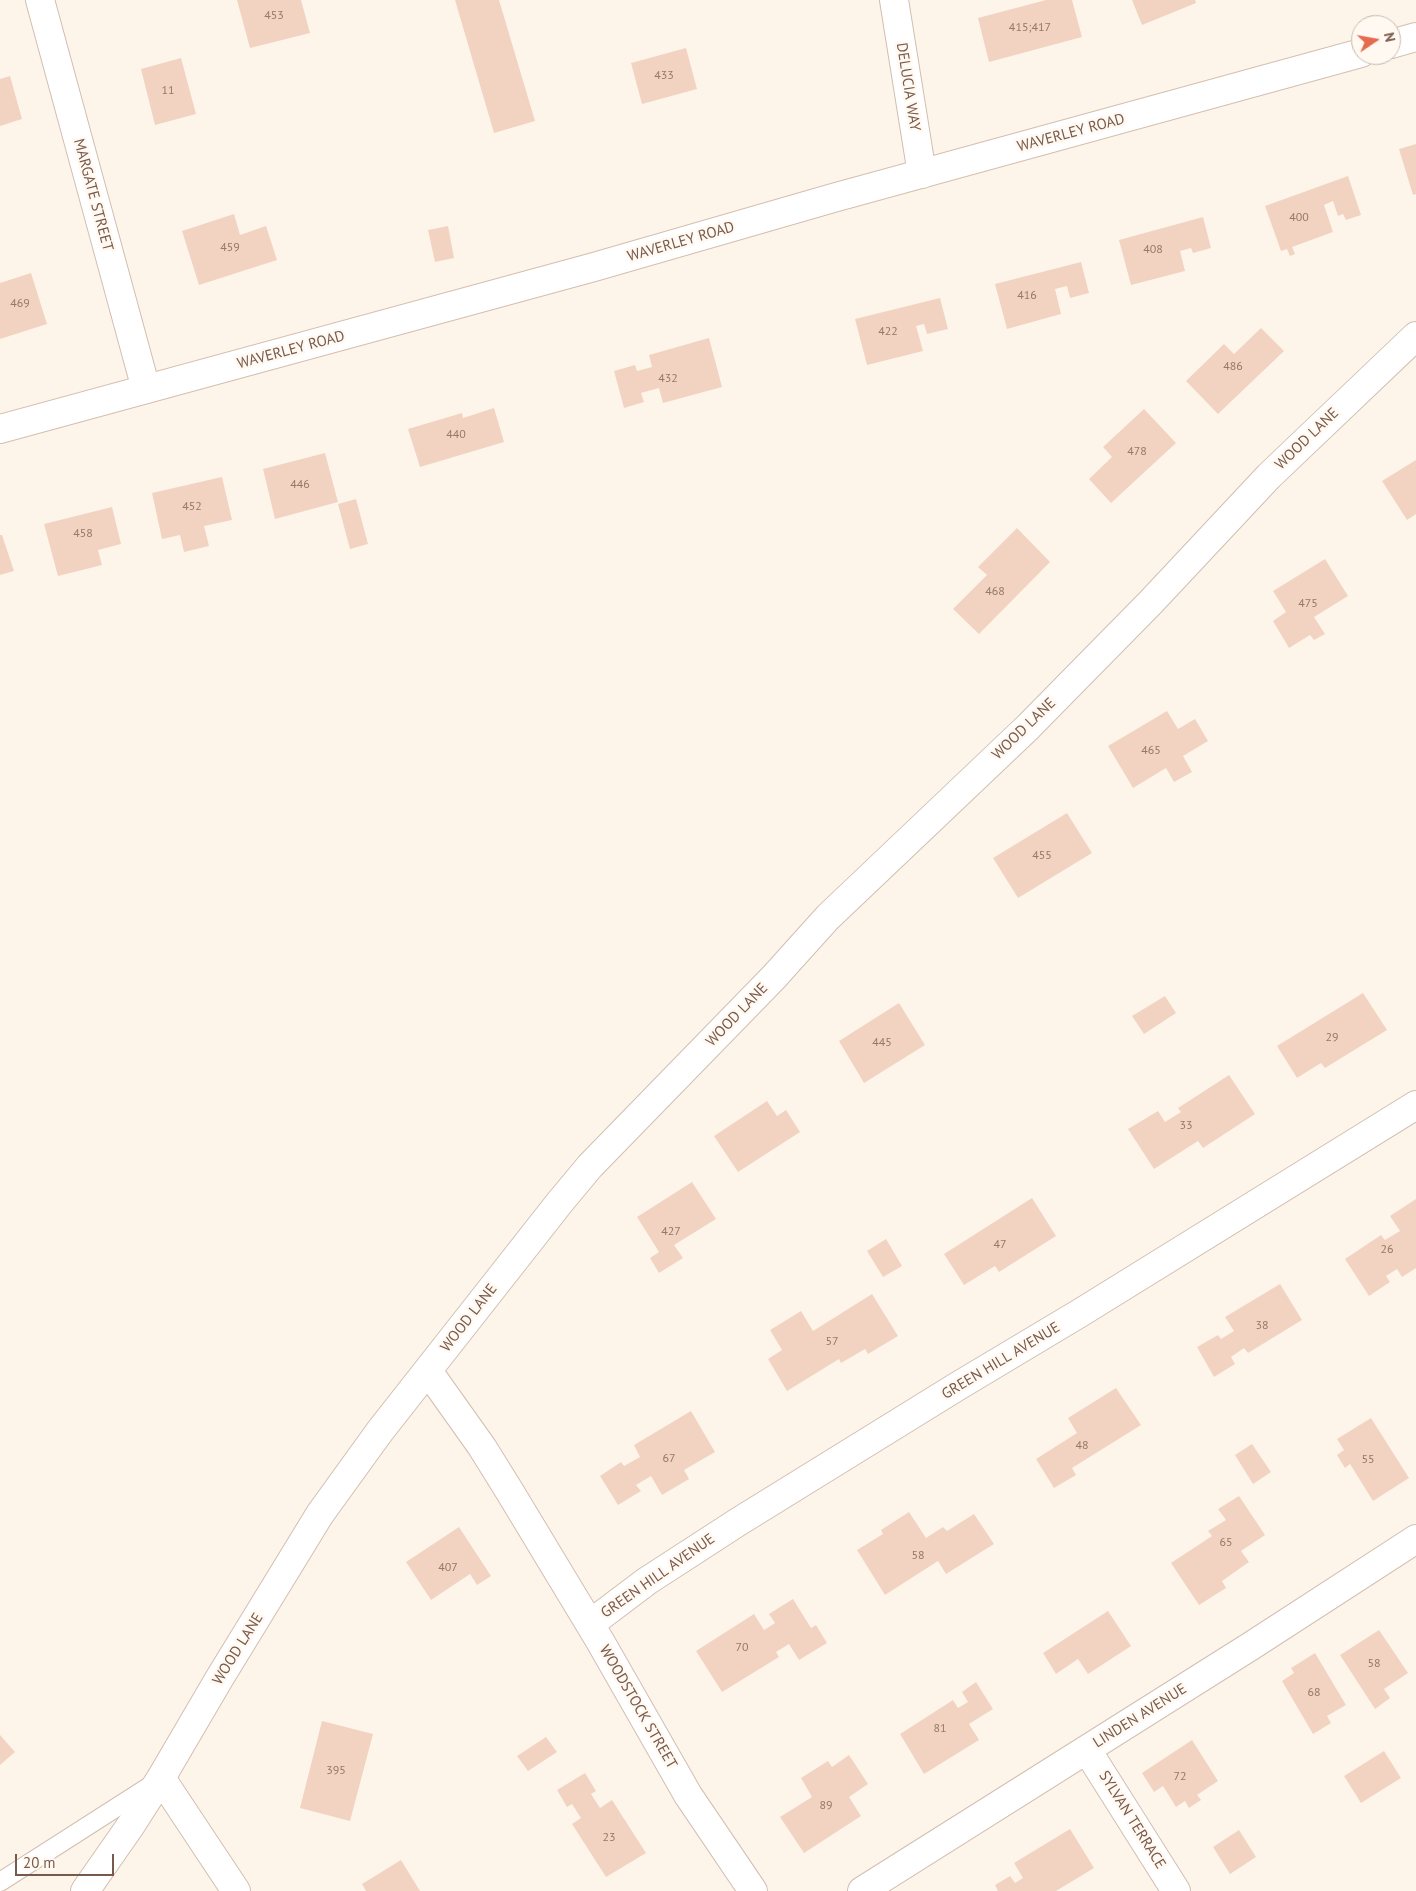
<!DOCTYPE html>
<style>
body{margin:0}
#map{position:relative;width:1416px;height:1891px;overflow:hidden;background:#fdf5ea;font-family:"PT Sans",sans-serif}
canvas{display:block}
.north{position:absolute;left:1351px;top:15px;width:50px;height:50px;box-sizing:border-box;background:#fff9f1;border:1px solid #c9b9af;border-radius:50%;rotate:78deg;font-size:14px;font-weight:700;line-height:20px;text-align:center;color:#785a4c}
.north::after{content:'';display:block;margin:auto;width:18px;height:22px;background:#e66a50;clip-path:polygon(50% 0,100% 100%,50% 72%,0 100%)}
.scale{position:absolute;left:15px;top:1854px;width:99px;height:22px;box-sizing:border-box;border:2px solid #785a4c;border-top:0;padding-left:6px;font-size:15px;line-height:18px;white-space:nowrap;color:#785a4c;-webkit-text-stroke:4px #fff9f1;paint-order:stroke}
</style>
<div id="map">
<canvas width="1416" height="1891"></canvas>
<div class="north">N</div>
<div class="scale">20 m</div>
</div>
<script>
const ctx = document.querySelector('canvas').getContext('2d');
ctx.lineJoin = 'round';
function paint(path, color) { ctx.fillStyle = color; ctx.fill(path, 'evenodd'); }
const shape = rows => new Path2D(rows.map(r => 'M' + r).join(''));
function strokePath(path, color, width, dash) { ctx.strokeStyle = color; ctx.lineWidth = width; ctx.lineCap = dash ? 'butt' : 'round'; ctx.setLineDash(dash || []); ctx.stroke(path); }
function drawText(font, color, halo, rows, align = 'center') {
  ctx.font = font + ' "PT Sans",sans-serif'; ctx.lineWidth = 5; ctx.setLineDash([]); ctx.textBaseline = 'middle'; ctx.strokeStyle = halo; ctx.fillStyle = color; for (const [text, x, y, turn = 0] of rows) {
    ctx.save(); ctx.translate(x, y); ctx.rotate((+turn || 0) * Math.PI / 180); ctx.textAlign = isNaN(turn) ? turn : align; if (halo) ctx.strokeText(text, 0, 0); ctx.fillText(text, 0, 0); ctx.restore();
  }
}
const building = shape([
 [237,0,301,0,310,33,250,48],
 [455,0,499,0,535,121,494,133],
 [1046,0,1072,0,1082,37,989,62,978,18],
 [1132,0,1195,0,1196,3,1142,25],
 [686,48,697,89,642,104,631,63],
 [181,58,196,114,155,125,141,69],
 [10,76,22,119,0,126,0,79],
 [1416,144,1416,194,1413,195,1399,149],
 [1348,176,1361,215,1346,220,1343,214,1338,216,1333,201,1324,205,1333,232,1292,247,1295,254,1290,256,1287,249,1281,251,1265,206],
 [234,214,240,235,266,226,277,260,199,285,182,231],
 [1203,217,1211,248,1193,253,1191,248,1180,251,1185,271,1131,285,1119,240],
 [448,226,454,258,435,262,428,230],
 [1081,262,1089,293,1070,298,1067,286,1055,289,1061,314,1007,329,995,284],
 [31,273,47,324,0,339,0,283],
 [940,298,948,329,927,334,924,324,916,326,923,351,867,365,855,319],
 [1261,328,1284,351,1218,414,1186,381,1224,344,1234,354],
 [709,338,722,387,663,403,659,388,641,393,644,402,624,408,614,371,635,365,637,371,652,367,649,355],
 [494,408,504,442,420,467,408,429,462,413,463,418],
 [1144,409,1176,443,1111,503,1089,479,1112,457,1103,447],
 [325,453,338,502,275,519,263,469],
 [1416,460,1416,514,1407,520,1382,481],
 [222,477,232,520,204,526,209,546,184,552,180,535,162,539,152,493],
 [356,499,368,544,350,549,338,504],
 [112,507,121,544,98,550,102,565,58,576,44,524],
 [1017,528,1050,562,979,634,953,609,987,575,978,567],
 [0,535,2,535,14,571,0,575],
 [1325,559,1348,596,1314,617,1325,634,1314,640,1310,635,1289,648,1273,621,1286,612,1273,591],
 [1167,711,1178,729,1195,719,1208,741,1183,756,1192,772,1174,782,1166,768,1133,788,1108,746],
 [1067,813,1092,853,1018,898,993,858],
 [1363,993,1387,1030,1325,1068,1321,1063,1297,1078,1277,1046],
 [1165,996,1176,1013,1144,1034,1132,1016],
 [899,1003,925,1045,864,1083,839,1041],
 [1229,1075,1255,1114,1203,1148,1198,1141,1154,1169,1128,1129,1158,1111,1165,1122,1181,1112,1178,1108],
 [767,1101,777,1116,786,1110,800,1132,738,1172,714,1136],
 [692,1182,716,1219,674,1245,683,1258,659,1273,650,1258,659,1252,637,1217],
 [1032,1198,1056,1236,999,1272,995,1266,964,1285,944,1254],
 [1416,1199,1416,1268,1402,1277,1397,1269,1386,1276,1390,1282,1369,1296,1345,1259,1381,1235,1385,1240,1400,1231,1390,1216],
 [886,1239,902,1266,883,1277,867,1251],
 [1280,1284,1302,1320,1248,1353,1244,1348,1231,1357,1235,1364,1214,1377,1197,1347,1218,1335,1221,1339,1234,1331,1225,1317],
 [872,1294,898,1336,868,1354,865,1349,841,1363,839,1359,787,1391,768,1359,782,1350,770,1330,801,1311,813,1331],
 [1116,1388,1141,1425,1072,1468,1076,1475,1054,1488,1036,1459,1077,1433,1068,1418],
 [691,1411,715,1452,684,1470,689,1479,662,1495,651,1476,636,1485,641,1491,618,1505,600,1476,621,1462,624,1466,640,1457,634,1445],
 [1371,1418,1409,1478,1373,1501,1350,1464,1345,1468,1337,1455,1344,1450,1337,1439],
 [1252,1444,1271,1472,1253,1484,1235,1455],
 [1239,1496,1265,1535,1241,1551,1249,1562,1222,1581,1226,1588,1199,1605,1171,1563,1212,1536,1208,1531,1226,1520,1218,1509],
 [909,1512,926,1538,943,1527,947,1531,974,1514,994,1544,946,1574,938,1561,885,1595,857,1550,883,1534,881,1530],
 [459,1527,491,1576,477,1585,470,1574,431,1600,406,1562],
 [793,1599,811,1628,816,1625,827,1643,799,1660,789,1644,776,1652,779,1657,722,1692,696,1651,754,1614,764,1630,775,1623,769,1614],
 [1108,1611,1131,1646,1088,1674,1078,1659,1056,1674,1043,1653],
 [1379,1630,1408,1673,1384,1689,1390,1698,1375,1709,1340,1655],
 [1315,1653,1346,1705,1327,1716,1331,1723,1313,1734,1282,1681,1294,1673,1291,1668],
 [976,1682,993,1709,969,1724,979,1740,924,1774,900,1734,953,1700,958,1708,968,1702,962,1692],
 [322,1721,373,1734,350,1821,300,1808],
 [0,1735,15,1752,0,1765],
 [546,1737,557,1752,528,1771,517,1756],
 [1192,1740,1218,1781,1197,1795,1201,1800,1189,1808,1185,1801,1176,1807,1163,1786,1154,1792,1142,1773],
 [1384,1751,1401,1778,1361,1803,1344,1776],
 [849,1755,868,1784,849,1797,861,1816,804,1853,780,1817,812,1797,801,1778,828,1761,832,1767],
 [585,1773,596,1791,591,1794,600,1808,612,1800,646,1853,606,1877,572,1824,581,1818,572,1804,567,1807,557,1790],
 [1070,1829,1094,1868,1056,1891,998,1891,995,1885,1010,1876,1015,1883,1023,1878,1014,1863],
 [1239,1830,1256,1857,1230,1874,1213,1847],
 [401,1860,420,1891,366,1891,362,1884]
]);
const lane = shape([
 [0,1882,153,1784]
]);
const street = shape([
 [40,0,146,389],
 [894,0,922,174],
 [428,1371,482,1447,510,1492,600,1641,688,1795,753,1891],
 [590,1624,647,1581,738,1522,958,1386,1080,1313,1416,1105],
 [1087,1750,1176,1891],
 [161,1778,236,1891],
 [85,1891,131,1825,161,1778,219,1679,320,1514,380,1431,560,1202,590,1166,774,977,828,917,1028,727,1151,602,1269,476,1416,336],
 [862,1891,1251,1646,1416,1539]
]);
const secondary = shape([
 [1391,44,1416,37],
 [0,429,594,267,833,198,1361,53]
]);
const numberNames = [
 ["453",274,16],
 ["415;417",1030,28],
 ["433",664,76],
 ["11",168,91],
 ["400",1299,218],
 ["459",230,248],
 ["408",1153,250],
 ["416",1027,296],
 ["469",20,304],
 ["422",888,332],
 ["486",1233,367],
 ["432",668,379],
 ["440",456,435],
 ["478",1137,452],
 ["446",300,485],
 ["452",192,507],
 ["458",83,534],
 ["468",995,592],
 ["475",1308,604],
 ["465",1151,751],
 ["455",1042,856],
 ["29",1332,1038],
 ["445",882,1043],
 ["33",1186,1126],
 ["427",671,1232],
 ["47",1000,1245],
 ["26",1387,1250],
 ["38",1262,1326],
 ["57",832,1342],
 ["48",1082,1446],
 ["67",669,1459],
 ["55",1368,1460],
 ["65",1226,1543],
 ["58",918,1556],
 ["407",448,1568],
 ["70",742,1648],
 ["58",1374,1664],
 ["68",1314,1693],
 ["81",940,1729],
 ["395",336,1771],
 ["72",1180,1777],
 ["89",826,1806],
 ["23",609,1838]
];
const streetNames = [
 ["DELUCIA WAY",908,87,81],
 ["WAVERLEY ROAD",1071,133,-15],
 ["MARGATE STREET",93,195,75],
 ["WAVERLEY ROAD",681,242,-16],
 ["WAVERLEY ROAD",291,350,-15],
 ["WOOD LANE",1307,439,-44],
 ["WOOD LANE",1024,729,-44],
 ["WOOD LANE",737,1015,-46],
 ["WOOD LANE",469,1318,-52],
 ["GREEN HILL AVENUE",1001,1361,-31],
 ["GREEN HILL AVENUE",658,1576,-35],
 ["WOOD LANE",238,1649,-58],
 ["WOODSTOCK STREET",638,1707,60],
 ["LINDEN AVENUE",1140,1716,-32],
 ["SYLVAN TERRACE",1132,1820,58]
];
paint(building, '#f2d3c1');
strokePath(lane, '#d2beb1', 20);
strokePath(street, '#d2beb1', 30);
strokePath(secondary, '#d5beaf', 30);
strokePath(lane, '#fff', 18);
strokePath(street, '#fff', 28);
strokePath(secondary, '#fff', 28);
drawText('12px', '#967869', null, numberNames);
drawText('15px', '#785a4c', '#fff9f1', streetNames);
</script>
